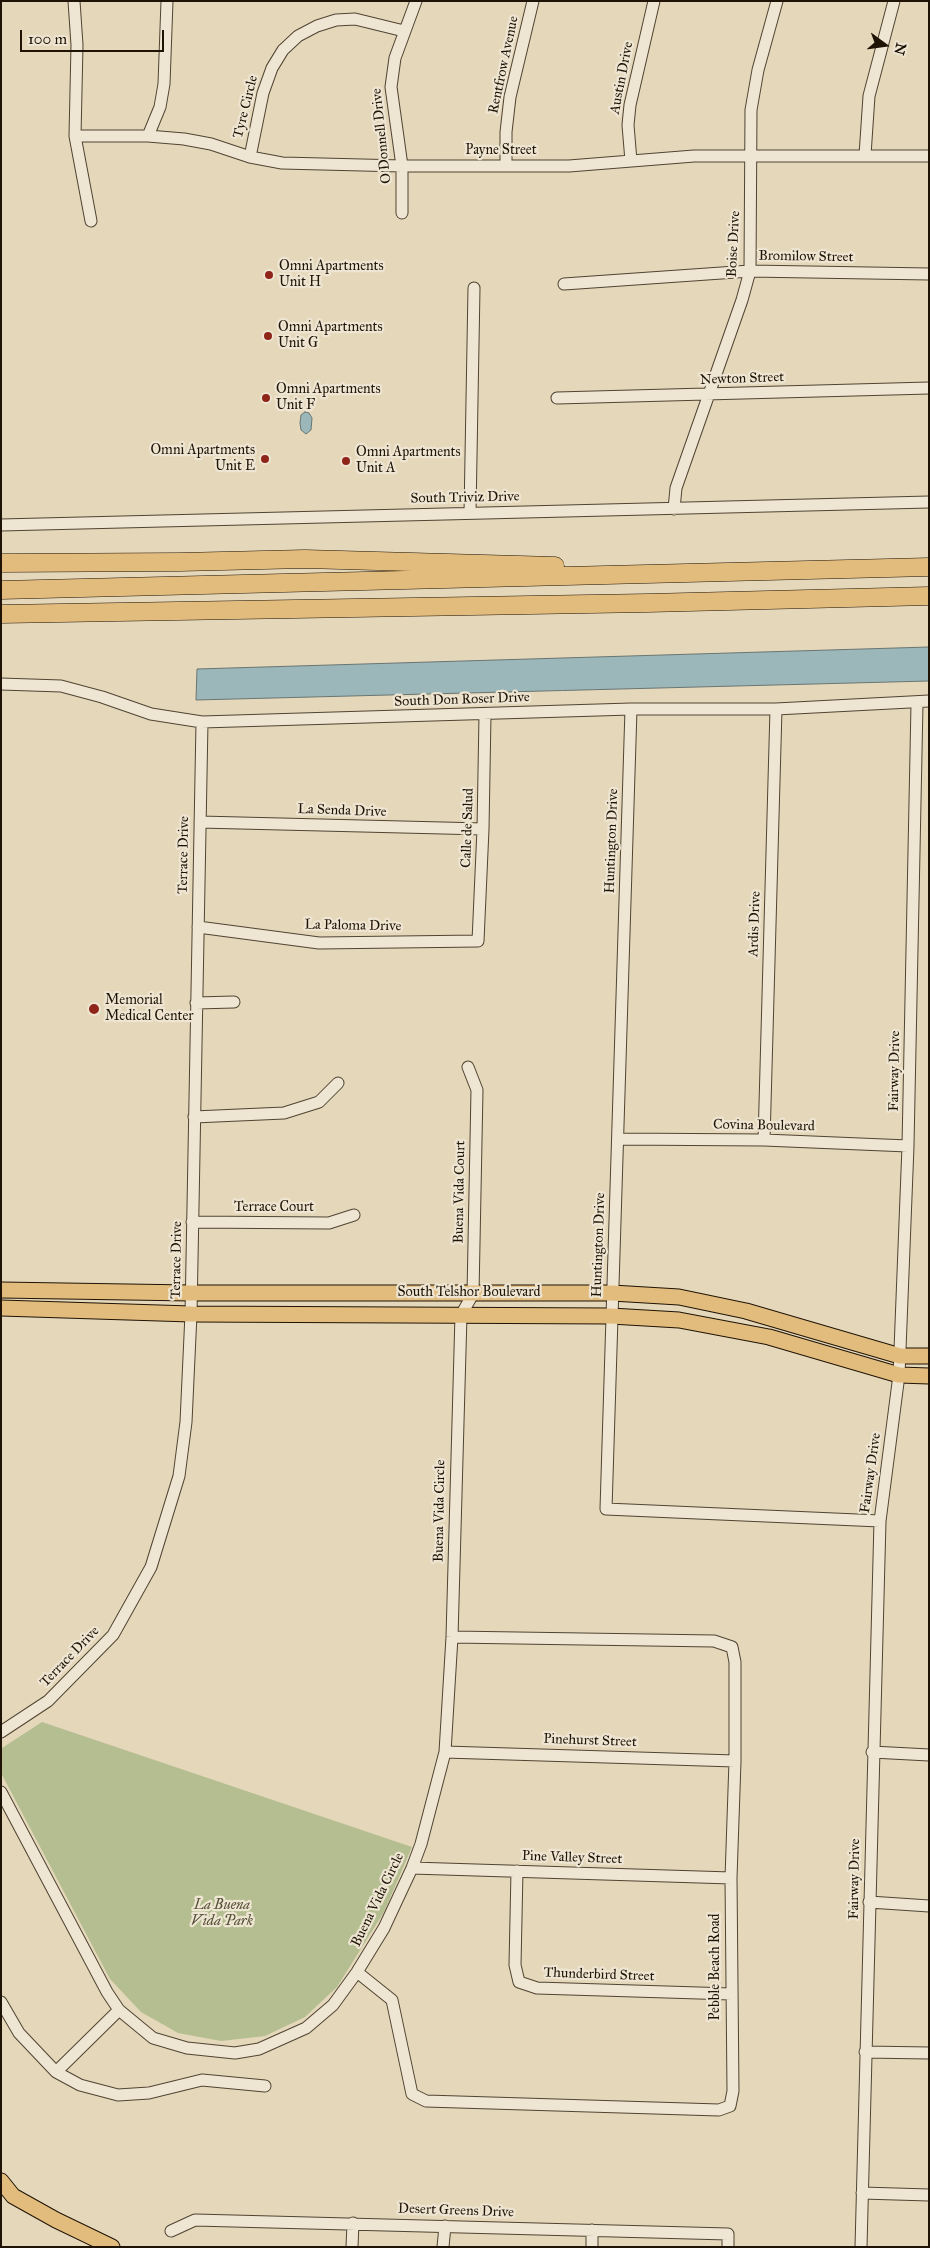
<!DOCTYPE html>
<style>
body{margin:0}
#map{position:relative;width:930px;height:2248px;overflow:hidden;background:#e5d7ba;font-family:"IM FELL Great Primer",serif}
canvas{display:block}
.frame{position:absolute;inset:0;border:2px solid #1f1305;pointer-events:none}
.north{position:absolute;left:860px;top:20px;width:50px;height:50px;-webkit-text-stroke:4px #eee5d2;paint-order:stroke;rotate:104deg;font-size:14px;font-weight:700;line-height:20px;text-align:center;color:#1f1305}
.north::after{content:'';display:block;margin:auto;width:18px;height:22px;background:#1f1305;clip-path:polygon(50% 0,100% 100%,50% 72%,0 100%)}
.scale{position:absolute;left:20px;top:30px;width:144px;height:22px;box-sizing:border-box;border:2px solid #1f1305;border-top:0;padding-left:6px;font-size:15px;line-height:18px;white-space:nowrap;color:#1f1305;-webkit-text-stroke:4px #eee5d2;paint-order:stroke}
</style>
<div id="map">
<canvas width="930" height="2248"></canvas>
<div class="frame"></div>
<div class="north">N</div>
<div class="scale">100 m</div>
</div>
<script>
const ctx = document.querySelector('canvas').getContext('2d');
ctx.lineJoin = 'round';
function paint(path, color) { ctx.fillStyle = color; ctx.fill(path, 'evenodd'); }
const shape = rows => new Path2D(rows.map(r => 'M' + r).join(''));
function strokePath(path, color, width, dash) { ctx.strokeStyle = color; ctx.lineWidth = width; ctx.lineCap = dash ? 'butt' : 'round'; ctx.setLineDash(dash || []); ctx.stroke(path); }
function drawText(font, color, halo, rows, align = 'center') {
  ctx.font = font + ' "IM FELL Great Primer",serif'; ctx.lineWidth = 4.5; ctx.setLineDash([]); ctx.textBaseline = 'middle'; ctx.strokeStyle = halo; ctx.fillStyle = color; for (const [text, x, y, turn = 0] of rows) {
    ctx.save(); ctx.translate(x, y); ctx.rotate((+turn || 0) * Math.PI / 180); ctx.textAlign = isNaN(turn) ? turn : align; if (halo) ctx.strokeText(text, 0, 0); ctx.fillText(text, 0, 0); ctx.restore();
  }
}
const green = shape([
 [42,1722,412,1847,384,1912,337,1987,305,2017,265,2036,221,2041,178,2033,141,2012,110,1979,1,1773,2,1748]
]);
const water = shape([
 [305,412,309,413,312,418,311,430,306,434,301,430,300,423,301,415,305,412],
 [929,647,929,681,196,700,197,669,929,647]
]);
const minor = shape([
 [74,1,77,45,75,136,91,221],
 [75,136,148,136,184,139,211,144,250,157,282,163,402,166,569,166,694,156,929,156],
 [148,136,160,107,164,84,167,1],
 [865,155,869,96,894,1],
 [250,157,263,93,272,68,283,50,298,36,317,26,336,20,355,19,404,31],
 [631,161,628,125,630,105,654,1],
 [506,166,506,132,510,97,533,1],
 [402,213,402,166,391,87,395,58,416,1],
 [564,284,750,271,929,274],
 [557,398,929,388],
 [674,509,676,488,742,300,750,271,751,110,758,70,777,1],
 [470,513,474,288],
 [1,525,929,502],
 [1,684,61,686,102,697,151,714,202,722,631,709,776,709,929,701],
 [631,709,606,1509,880,1521],
 [200,822,483,829],
 [198,927,319,943,478,941,483,829,485,715],
 [196,1003,234,1002],
 [194,1117,284,1113,319,1102,338,1083],
 [619,1139,764,1140,908,1146],
 [764,1140,776,709],
 [192,1222,329,1223,354,1215],
 [1,1732,48,1701,113,1635,151,1567,179,1476,186,1422,191,1314,202,722],
 [445,1752,735,1761],
 [872,1752,929,1755],
 [1,1792,107,1992,119,2010,153,2038,187,2048,235,2053,259,2049,306,2028,333,2005,357,1972,384,1928,412,1868,421,1844,445,1752,452,1637,461,1315,473,1294,477,1090,468,1067],
 [412,1868,731,1878],
 [517,1871,515,1965,519,1982,537,1988,731,1994],
 [869,1902,929,1906],
 [357,1972,392,2000,412,2094,426,2101,719,2110,730,2106,733,2091,731,1878,735,1761,735,1662,732,1647,714,1641,452,1637],
 [1,2002,19,2033,56,2072,80,2085,118,2095,149,2093,202,2080,265,2086],
 [865,2052,929,2053],
 [56,2072,119,2010],
 [862,2193,929,2195],
 [171,2231,195,2220,728,2234,728,2247],
 [352,2247,353,2223],
 [443,2247,445,2226],
 [592,2247,592,2230],
 [861,2247,880,1521,899,1375,908,1146,917,704]
]);
const major = shape([
 [1,1290,191,1293,612,1293,679,1297,746,1311,900,1356,929,1356],
 [1,1308,191,1314,611,1316,679,1320,769,1337,899,1375,929,1376],
 [1,2181,13,2196,56,2220,112,2247]
]);
const highway = shape([
 [1,563,180,562,305,559,555,566],
 [1,590,929,567],
 [1,614,648,603,929,596]
]);
const markers = [
 [269,275,5,"#8f2418"],
 [268,336,5,"#8f2418"],
 [266,398,5,"#8f2418"],
 [265,459,5,"#8f2418"],
 [346,461,5,"#8f2418"],
 [94,1009,6,"#8f2418"]
];
const streetNames = [
 ["Rentfrow Avenue",504,65,-78],
 ["Austin Drive",622,78,-79],
 ["Tyre Circle",246,107,-76],
 ["O Donnell Drive",382,136,-96],
 ["Payne Street",501,151],
 ["Boise Drive",734,244,-87],
 ["Bromilow Street",806,257,1],
 ["Newton Street",742,379,-2],
 ["South Triviz Drive",465,498,-1],
 ["South Don Roser Drive",462,700,-2],
 ["La Senda Drive",342,811,2],
 ["Calle de Salud",468,828,-88],
 ["Huntington Drive",612,841,-88],
 ["Terrace Drive",184,855,-89],
 ["Ardis Drive",755,924,-88],
 ["La Paloma Drive",353,926,1],
 ["Fairway Drive",895,1071,-89],
 ["Covina Boulevard",764,1126,1],
 ["Buena Vida Court",460,1192,-89],
 ["Terrace Court",274,1208],
 ["Huntington Drive",599,1245,-88],
 ["Terrace Drive",177,1260,-89],
 ["South Telshor Boulevard",469,1293],
 ["Fairway Drive",871,1473,-82],
 ["Buena Vida Circle",440,1511,-89],
 ["Terrace Drive",70,1657,-46],
 ["Pinehurst Street",590,1741,2],
 ["Pine Valley Street",572,1858,2],
 ["Fairway Drive",855,1879,-89],
 ["Buena Vida Circle",378,1900,-64],
 ["Pebble Beach Road",716,1967,-90],
 ["Thunderbird Street",599,1975,2],
 ["Desert Greens Drive",456,2211,2]
];
const poiNames = [
 ["Omni Apartments",279,267],
 ["Unit H",279,283],
 ["Omni Apartments",278,328],
 ["Unit G",278,344],
 ["Omni Apartments",276,390],
 ["Unit F",276,406],
 ["Omni Apartments",255,451,"right"],
 ["Unit E",255,467,"right"],
 ["Omni Apartments",356,453],
 ["Unit A",356,469],
 ["Memorial",105,1001],
 ["Medical Center",105,1017]
];
const parkNames = [
 ["La Buena",222,1906],
 ["Vida Park",222,1922]
];
paint(green, '#b4be90');
paint(water, '#9bb7ba');
strokePath(water, '#697572', 1);
strokePath(minor, '#504432', 13);
strokePath(major, '#1f1305', 17);
strokePath(highway, '#1f1305', 19);
strokePath(minor, '#eee5d2', 11);
strokePath(major, '#e2bc7d', 15);
strokePath(highway, '#e2bc7d', 18);
for (const [x, y, r, color] of markers) { const dot = new Path2D(); dot.arc(x, y, r, 0, 2 * Math.PI); ctx.fillStyle = color; ctx.fill(dot); strokePath(dot, '#eee5d2', 2); }
drawText('14px', '#1f1305', '#eee5d2', streetNames);
drawText('14px', '#1f1305', '#eee5d2', poiNames, 'left');
drawText('italic 14px', '#534f36', '#eee5d2', parkNames);
</script>
